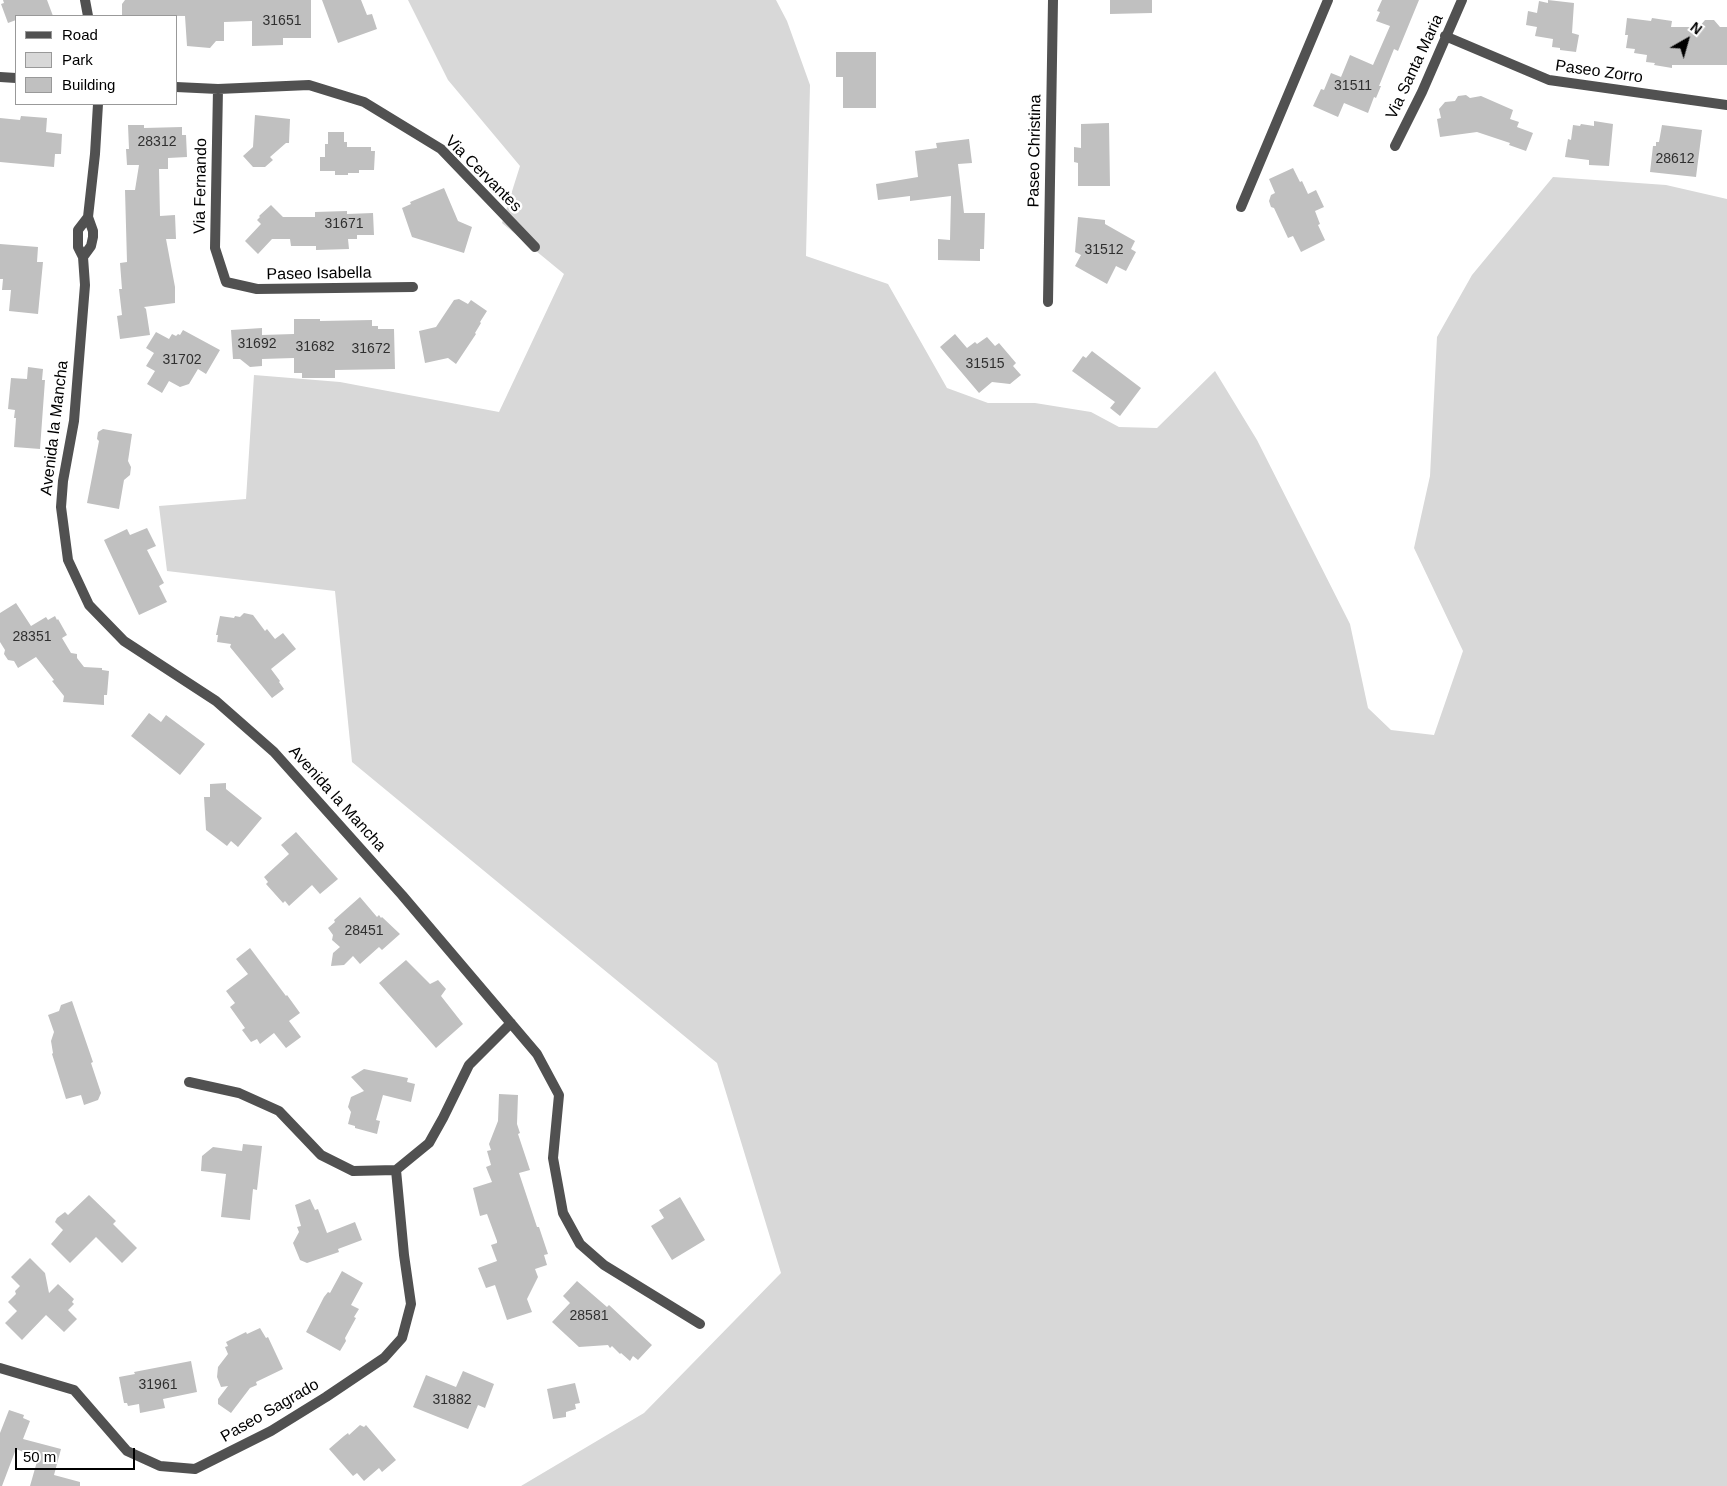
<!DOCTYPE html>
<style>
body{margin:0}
#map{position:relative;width:1727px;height:1486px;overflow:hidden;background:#fff;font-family:Helvetica,sans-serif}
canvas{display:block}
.legend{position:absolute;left:15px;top:15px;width:162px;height:90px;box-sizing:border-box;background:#fff;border:1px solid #999;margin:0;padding:6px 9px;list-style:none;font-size:15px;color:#000}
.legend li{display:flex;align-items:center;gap:10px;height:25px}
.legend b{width:25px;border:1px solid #999}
.north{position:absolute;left:1662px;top:15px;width:50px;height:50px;-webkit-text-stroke:4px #fff;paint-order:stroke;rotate:38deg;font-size:14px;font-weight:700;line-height:20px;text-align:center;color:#000}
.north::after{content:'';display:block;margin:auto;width:18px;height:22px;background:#000;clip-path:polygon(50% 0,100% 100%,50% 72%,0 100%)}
.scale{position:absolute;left:15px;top:1448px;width:120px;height:22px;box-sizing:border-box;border:2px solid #000;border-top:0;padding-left:6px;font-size:15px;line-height:18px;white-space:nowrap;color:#000;-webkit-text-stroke:4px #fff;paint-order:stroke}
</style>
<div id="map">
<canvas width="1727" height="1486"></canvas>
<ul class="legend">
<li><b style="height:6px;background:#515151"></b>Road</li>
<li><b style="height:14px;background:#d8d8d8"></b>Park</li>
<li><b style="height:14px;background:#c0c0c0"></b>Building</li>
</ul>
<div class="north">N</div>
<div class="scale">50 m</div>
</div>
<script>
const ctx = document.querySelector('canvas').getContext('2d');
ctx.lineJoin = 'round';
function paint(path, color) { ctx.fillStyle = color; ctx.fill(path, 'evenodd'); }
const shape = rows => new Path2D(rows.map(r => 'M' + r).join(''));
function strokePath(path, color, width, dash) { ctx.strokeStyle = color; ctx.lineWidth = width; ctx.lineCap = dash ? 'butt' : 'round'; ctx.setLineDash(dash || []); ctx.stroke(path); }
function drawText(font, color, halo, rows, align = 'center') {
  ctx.font = font + ' Helvetica,sans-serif'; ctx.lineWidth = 5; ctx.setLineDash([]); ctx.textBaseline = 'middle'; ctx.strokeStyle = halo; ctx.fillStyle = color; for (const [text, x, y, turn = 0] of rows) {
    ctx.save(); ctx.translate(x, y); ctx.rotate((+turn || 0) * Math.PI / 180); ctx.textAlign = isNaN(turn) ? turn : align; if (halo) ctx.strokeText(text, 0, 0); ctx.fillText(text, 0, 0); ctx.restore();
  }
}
const green = shape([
 [408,0,776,0,787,21,810,85,806,256,888,284,947,388,988,403,1035,403,1091,412,1119,427,1157,428,1215,371,1257,440,1350,624,1368,708,1391,730,1434,735,1463,651,1414,548,1430,476,1437,337,1472,275,1553,177,1666,185,1727,199,1727,1486,521,1486,644,1413,781,1273,717,1063,352,762,335,591,167,571,159,506,246,499,254,375,340,382,499,412,564,274,502,223,520,166,448,80]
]);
const building = shape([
 [3,0,47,0,53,16,16,16,16,20,8,23,1,4,4,3],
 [125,0,311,0,311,38,283,38,283,45,252,46,252,21,224,22,224,41,216,41,210,48,187,46,185,16,122,16,122,4],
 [322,0,361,0,367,15,372,14,377,29,338,43],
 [1110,0,1152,0,1152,13,1110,14],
 [1382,0,1419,0,1398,51,1394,49,1379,86,1381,86,1376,98,1374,97,1368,113,1344,103,1338,117,1313,106,1321,89,1324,90,1331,73,1341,77,1350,55,1373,65,1390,26,1376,21,1380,12,1377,11],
 [1548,0,1574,3,1572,33,1579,35,1576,52,1560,50,1560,48,1552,47,1553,39,1535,36,1537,27,1526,25,1528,11,1537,13,1539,1,1548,3],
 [1627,18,1651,21,1652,18,1672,21,1671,27,1699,27,1705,20,1714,20,1720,27,1727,27,1727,65,1672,65,1672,68,1654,65,1655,63,1646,62,1647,55,1634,53,1635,49,1626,48,1628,35,1625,35],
 [836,52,876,52,876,108,843,108,843,77,836,77],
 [1466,95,1470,98,1481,96,1513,110,1510,119,1519,122,1517,127,1533,133,1526,151,1509,145,1510,143,1477,132,1440,137,1437,119,1441,118,1439,109,1445,102,1455,101,1458,96],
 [255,115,290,119,289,143,286,143,270,157,273,160,265,167,253,167,243,156,253,147],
 [21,116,47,118,46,132,62,134,61,154,55,154,54,167,0,162,0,118,20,120],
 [1594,121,1613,124,1609,166,1589,165,1589,160,1565,157,1568,139,1571,140,1573,125,1580,126,1581,124,1594,126],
 [1109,123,1110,186,1078,186,1078,163,1074,162,1074,147,1081,148,1081,124],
 [128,125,144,125,144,128,182,127,182,135,186,135,187,157,168,158,168,169,159,169,160,216,175,215,176,239,166,239,175,287,175,303,144,307,146,309,150,335,120,339,117,316,122,315,119,289,122,289,120,263,127,262,125,190,135,190,139,165,127,165,126,149,129,149],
 [1662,125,1702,130,1696,177,1650,172,1653,146,1656,146,1656,142,1659,142],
 [328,132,344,132,344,142,347,142,347,147,371,147,371,151,375,151,374,170,359,170,359,173,348,173,348,175,335,175,335,171,320,171,320,157,325,157,325,144,328,144],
 [969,139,972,163,958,164,964,213,985,213,984,249,980,249,980,261,938,260,938,239,950,240,951,196,910,201,910,196,878,200,876,184,918,177,915,151,937,148,936,143],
 [1293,168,1300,182,1302,181,1308,194,1316,190,1324,207,1315,211,1320,224,1318,225,1325,240,1301,252,1293,236,1288,238,1274,208,1271,207,1269,201,1271,195,1275,193,1269,179],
 [444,188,458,221,472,227,464,253,412,237,402,208,411,204,410,202],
 [271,205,283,217,315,217,315,212,347,211,347,214,373,213,374,235,357,235,357,239,348,239,349,249,316,250,316,246,291,246,290,239,272,239,258,254,245,241,261,224,257,220,260,217,259,216],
 [1078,217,1105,220,1105,224,1135,241,1131,249,1136,252,1126,271,1116,266,1107,284,1075,266,1081,255,1075,252],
 [0,244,38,247,37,262,43,262,38,314,9,311,11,290,2,290,3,279,0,279],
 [459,299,468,304,471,300,487,311,480,322,481,323,475,333,476,334,456,364,448,358,425,363,419,331,436,327,454,300],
 [294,319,320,319,320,321,372,320,372,326,378,326,378,329,394,329,395,369,335,370,335,378,302,378,302,373,294,373,294,358,262,359,262,366,250,367,240,359,233,359,231,330,262,328,262,335,294,334],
 [183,330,220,350,206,374,198,369,189,384,180,387,169,381,162,393,147,384,155,371,146,366,154,353,146,348,156,332,169,339,172,334,176,336,178,334,180,335],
 [955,334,967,348,975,342,977,344,987,337,995,346,999,343,1016,363,1013,366,1021,375,1010,384,992,382,979,393,940,347],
 [1092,351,1141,388,1120,416,1110,408,1115,402,1072,371,1083,356,1086,358],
 [28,367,43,369,42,380,45,380,40,449,14,447,16,418,14,418,15,410,8,409,11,378,27,379],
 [103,429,132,434,128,461,131,467,130,475,124,480,119,509,87,503,99,441,97,439,98,432],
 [147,528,156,546,147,550,164,583,159,586,167,602,139,615,104,540,127,529,130,535],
 [16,603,31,626,46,617,48,620,55,616,57,620,58,619,67,635,62,638,71,653,77,654,77,658,84,667,102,668,102,670,109,671,107,695,104,695,104,705,63,702,64,696,52,681,54,680,36,657,18,668,14,661,8,660,4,654,5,650,0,642,0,613],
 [244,613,253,615,265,631,267,629,275,639,283,633,296,649,271,669,280,681,279,682,284,689,272,698,230,647,231,644,217,642,218,635,216,635,220,616,234,618,235,616,240,617],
 [149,713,161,722,166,715,205,744,180,775,131,736],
 [226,783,226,789,262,818,238,847,231,841,227,846,206,830,204,797,210,797,210,784],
 [296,832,338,879,320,894,312,885,289,906,285,901,283,903,266,884,268,882,264,877,289,854,281,845],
 [360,897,377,917,379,915,381,918,382,917,400,934,382,950,379,947,360,964,353,956,344,965,331,966,333,953,340,947,332,940,333,935,328,928,335,922,334,920],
 [250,948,286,996,287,995,300,1013,289,1021,301,1037,286,1048,274,1033,260,1044,257,1039,251,1042,242,1030,245,1028,230,1007,235,1003,226,991,248,974,236,959],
 [406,960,430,984,438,980,446,989,441,996,463,1024,436,1048,379,983],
 [72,1001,93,1062,91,1063,101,1093,98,1100,84,1105,81,1095,66,1099,52,1054,53,1053,51,1041,54,1032,48,1015,59,1011,61,1005],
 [364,1069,408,1078,407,1082,415,1084,411,1102,383,1095,376,1120,380,1121,377,1134,355,1128,355,1126,348,1124,351,1112,348,1107,351,1097,364,1091,351,1077],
 [499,1094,518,1095,517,1124,520,1133,518,1134,530,1170,519,1173,537,1227,539,1227,548,1254,544,1255,547,1265,535,1269,538,1277,527,1299,532,1312,507,1320,495,1285,486,1288,478,1268,497,1261,491,1245,497,1243,497,1241,487,1214,480,1216,473,1188,492,1182,486,1167,491,1165,487,1151,491,1150,489,1144,498,1121],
 [243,1144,262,1146,257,1190,253,1189,250,1220,221,1217,226,1174,201,1171,202,1156,213,1147,242,1151],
 [89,1195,116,1221,113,1224,137,1248,122,1263,96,1237,70,1263,51,1244,63,1230,55,1222,57,1218,65,1212,68,1215],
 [680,1197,705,1240,672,1260,651,1226,664,1218,659,1210],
 [310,1199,315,1210,318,1209,327,1233,355,1222,362,1240,338,1249,339,1252,307,1263,300,1260,293,1243,299,1232,297,1227,301,1226,295,1205],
 [30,1258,45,1273,49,1293,58,1284,74,1299,72,1302,74,1304,68,1310,77,1319,64,1332,46,1315,22,1340,5,1323,17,1311,8,1302,16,1294,15,1291,20,1286,11,1277],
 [342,1271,363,1283,351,1305,359,1309,354,1317,356,1318,345,1338,346,1341,340,1351,306,1332,324,1297,328,1292,330,1293],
 [577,1281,607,1307,609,1305,652,1345,638,1360,633,1356,630,1361,621,1353,620,1354,612,1346,610,1348,608,1345,579,1347,552,1322,570,1303,563,1296],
 [260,1328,266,1338,268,1337,283,1369,256,1382,257,1385,250,1388,231,1413,218,1404,218,1399,228,1386,221,1387,217,1377,218,1367,228,1354,225,1347,228,1346,226,1342,246,1332,247,1334],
 [191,1361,197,1392,163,1399,165,1408,140,1413,139,1404,128,1406,127,1403,124,1403,119,1377,135,1374,134,1372],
 [463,1371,494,1384,485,1408,478,1405,468,1429,413,1407,426,1375,456,1387],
 [575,1383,580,1403,575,1404,576,1409,566,1412,566,1417,553,1419,547,1389],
 [9,1410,24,1415,23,1418,30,1421,23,1439,61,1449,54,1475,80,1482,80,1486,30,1486,38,1458,16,1449,2,1486,0,1486,0,1433],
 [360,1425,364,1427,366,1425,396,1460,382,1472,379,1468,364,1481,357,1473,353,1476,329,1449,344,1436,348,1433,349,1435]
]);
const minor = shape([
 [85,0,88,16],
 [1445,36,1549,80,1727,105],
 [0,77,16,78],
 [176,87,218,89,309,85,364,102,441,149,535,247],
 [218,89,215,248,226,282,257,289,413,287],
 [1395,146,1422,92,1462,0],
 [1241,207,1328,0],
 [88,217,78,230,78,247,83,257,85,285,74,421,63,481,61,507,68,560,89,605,124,641,216,701,274,752,402,895,537,1054,559,1095,553,1158,563,1213,580,1244,604,1265,700,1324],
 [83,257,91,246,93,237,93,231,88,217,95,154,98,104],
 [1048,302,1053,0],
 [189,1082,239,1093,279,1111,321,1155,353,1171,396,1170,429,1143,443,1118,469,1065,511,1023],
 [0,1368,74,1390,127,1451,160,1466,195,1469,271,1431,326,1397,384,1358,402,1338,411,1304,404,1255,396,1170]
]);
const numberNames = [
 ["31651",282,21],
 ["31511",1353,86],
 ["28312",157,142],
 ["28612",1675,159],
 ["31671",344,224],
 ["31512",1104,250],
 ["31692",257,344],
 ["31682",315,347],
 ["31672",371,349],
 ["31702",182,360],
 ["31515",985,364],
 ["28351",32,637],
 ["28451",364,931],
 ["28581",589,1316],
 ["31961",158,1385],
 ["31882",452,1400]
];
const streetNames = [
 ["Via Santa Maria",1415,67,-65],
 ["Paseo Zorro",1599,72,8],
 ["Paseo Christina",1035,151,-89],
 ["Via Cervantes",483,174,45],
 ["Via Fernando",201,186,-89],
 ["Paseo Isabella",319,274,-1],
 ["Avenida la Mancha",55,428,-83],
 ["Avenida la Mancha",337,799,48],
 ["Paseo Sagrado",270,1411,-30]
];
paint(green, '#d8d8d8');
paint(building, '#c0c0c0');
strokePath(minor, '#515151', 10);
drawText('14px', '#303030', null, numberNames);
drawText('16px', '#000', '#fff', streetNames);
</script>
